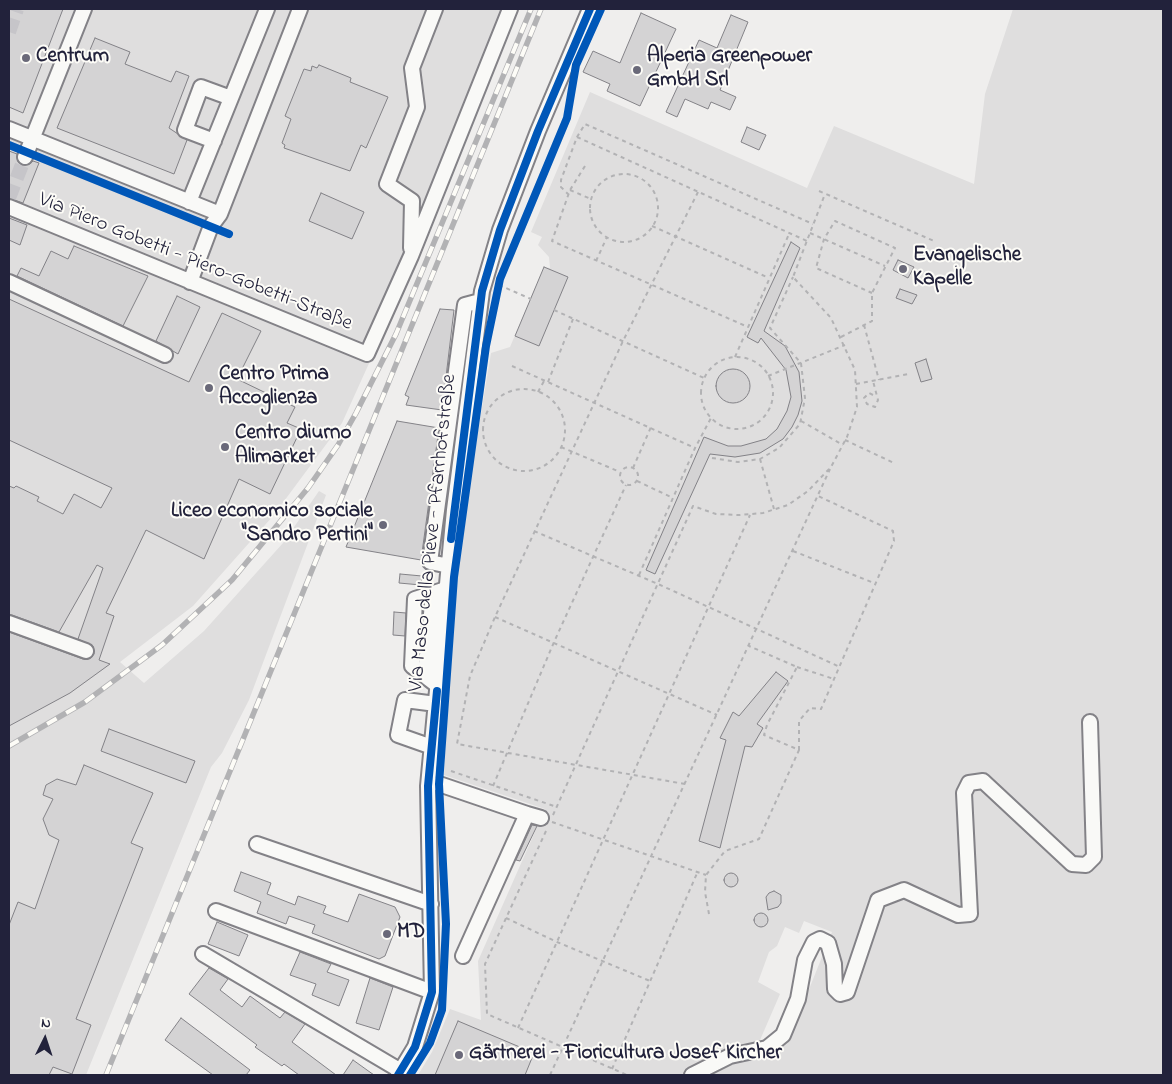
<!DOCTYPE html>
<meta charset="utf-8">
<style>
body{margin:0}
#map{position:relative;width:1172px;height:1084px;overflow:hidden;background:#efeeed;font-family:"Indie Flower",sans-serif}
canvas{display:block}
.frame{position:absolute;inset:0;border:10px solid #22223b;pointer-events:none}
.north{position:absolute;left:20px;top:1014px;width:50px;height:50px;-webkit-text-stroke:4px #fdfcf7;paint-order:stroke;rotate:4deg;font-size:14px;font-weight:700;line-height:20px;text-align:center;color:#22223b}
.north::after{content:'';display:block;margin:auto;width:18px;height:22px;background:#22223b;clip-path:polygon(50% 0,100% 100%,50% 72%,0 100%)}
</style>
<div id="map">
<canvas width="1172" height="1084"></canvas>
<div class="frame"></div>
<div class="north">N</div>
</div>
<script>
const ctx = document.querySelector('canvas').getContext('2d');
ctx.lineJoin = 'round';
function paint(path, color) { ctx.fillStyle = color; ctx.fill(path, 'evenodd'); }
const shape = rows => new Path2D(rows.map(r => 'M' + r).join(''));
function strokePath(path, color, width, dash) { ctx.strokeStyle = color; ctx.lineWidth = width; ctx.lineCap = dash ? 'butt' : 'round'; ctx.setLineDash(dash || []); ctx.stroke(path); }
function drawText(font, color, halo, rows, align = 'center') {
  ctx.font = font + ' "Indie Flower",sans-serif'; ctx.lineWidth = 4; ctx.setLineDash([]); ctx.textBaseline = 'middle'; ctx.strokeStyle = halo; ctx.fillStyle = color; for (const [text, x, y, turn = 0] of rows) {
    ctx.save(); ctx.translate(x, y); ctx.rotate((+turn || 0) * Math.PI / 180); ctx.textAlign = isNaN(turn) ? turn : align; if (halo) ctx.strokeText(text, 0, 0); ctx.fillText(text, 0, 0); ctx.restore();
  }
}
const built = shape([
 [9,9,518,9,433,222,342,423,273,516,193,606,120,662,144,683,204,631,283,543,319,491,326,495,249,700,222,753,211,767,86,1075,9,1075],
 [1013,9,1163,9,1163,1075,418,1075,432,1052,450,1009,481,1020,478,961,545,809,444,775,454,577,491,353,510,347,544,267,550,268,549,257,538,245,542,237,531,232,590,92,807,188,834,126,974,184,985,94],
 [804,921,832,932,787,1044,757,1047,780,994,758,982,769,952,777,946,785,927,799,933]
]);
const building = shape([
 [9,9,63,9,23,113,9,107,9,9],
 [641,13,676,29,640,106,607,91,610,84,583,72,593,51,620,63,641,13],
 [731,15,748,22,720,90,736,97,730,110,711,102,708,109,685,99,677,117,666,112,699,40,717,48,731,15],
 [95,38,130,52,125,64,171,82,176,71,189,76,169,128,187,140,174,174,57,128,95,38],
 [319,65,351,78,350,82,388,97,366,148,361,145,350,171,284,148,285,145,282,143,291,119,285,116,304,69,311,71,312,66,317,68,319,65],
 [747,127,766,135,759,150,741,142,747,127],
 [9,151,17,154,18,162,22,165,30,164,33,161,39,163,23,203,9,198,9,151],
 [321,193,364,212,352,239,309,221,321,193],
 [9,218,27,225,20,245,9,240,9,218],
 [791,242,800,248,764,331,785,346,799,372,802,401,798,415,792,427,783,439,760,453,735,457,710,454,655,574,646,570,704,437,728,446,741,446,766,439,777,429,787,411,791,397,786,370,761,338,758,343,747,337,791,242],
 [74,246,148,276,123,326,17,276,21,268,39,276,51,251,68,259,74,246],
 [898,260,914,267,908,278,893,270,898,260],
 [544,267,568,277,539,346,515,336,544,267],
 [900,289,917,295,912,304,896,298,900,289],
 [177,296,200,307,178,354,156,341,177,296],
 [9,299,189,382,222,313,261,331,237,379,295,407,287,423,301,429,270,494,239,479,204,559,146,530,106,613,114,616,99,660,110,664,70,693,9,726,9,632,83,659,91,658,94,654,93,646,78,639,103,568,97,565,59,632,9,614,9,486,14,488,16,486,39,497,37,501,63,514,74,494,101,508,112,488,9,440,9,299],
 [440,309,454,310,442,410,406,405,409,397,405,395,440,309],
 [926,359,932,379,921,382,915,363,926,359],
 '716 386a17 17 0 1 1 34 0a17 17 0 1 1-34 0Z',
 [397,421,439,428,421,560,346,547,397,421],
 [400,574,422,576,421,585,399,583,400,574],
 [394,612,406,613,405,636,393,635,394,612],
 [776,672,788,681,757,724,763,728,752,747,745,746,720,848,699,841,726,740,720,738,733,712,739,716,776,672],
 [109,729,195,761,186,783,101,751,109,729],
 [84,765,153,793,131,843,143,848,76,1019,91,1025,72,1074,53,1067,49,1075,9,1075,9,925,18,902,35,909,59,840,49,835,43,819,53,799,43,795,46,785,57,779,76,785,84,765],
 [532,825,537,826,520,861,516,860,532,825],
 [241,872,271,883,267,894,295,905,298,896,326,906,323,913,348,922,359,894,395,907,400,917,385,956,379,959,312,933,315,925,289,916,286,924,257,913,261,902,234,891,241,872],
 '724 880a7 7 0 1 1 14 0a7 7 0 1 1-14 0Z',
 [774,891,781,895,781,903,778,907,768,910,766,897,769,893,774,891],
 '754 920a7 7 0 1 1 14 0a7 7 0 1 1-14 0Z',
 [217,922,248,935,239,956,208,944,217,922],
 [300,952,331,964,327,972,349,980,339,1006,312,995,316,984,290,975,300,952],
 [209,968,228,979,220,990,242,1007,250,996,280,1018,285,1012,305,1024,292,1042,336,1075,299,1075,284,1064,282,1066,255,1047,257,1045,189,994,209,968],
 [370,978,393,987,379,1030,356,1023,370,978],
 [181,1018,250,1070,246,1075,213,1075,165,1040,181,1018],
 [458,1021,534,1053,525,1075,435,1075,458,1021],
 [353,1060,374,1075,343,1075,353,1060]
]);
const minorTunnel = shape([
 [9,32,17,9],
 [9,198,25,157]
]);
const path = shape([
 [577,137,807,241],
 [585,166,570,190,552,241,748,327],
 '590 208a34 34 0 1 1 68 0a34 34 0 1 1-68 0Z',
 [570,190,591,199],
 [819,191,934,241],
 [569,195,561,187,561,180,577,137,585,124,813,224],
 [652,226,769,278],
 [810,233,885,266],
 [596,261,607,237],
 [499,285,531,299],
 [554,310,704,378],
 [864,325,879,380],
 [841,337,872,321,872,293,895,248,835,221,824,239,816,268,872,293],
 [735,357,789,234],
 '701 393a36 36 0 1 1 72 0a36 36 0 1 1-72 0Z',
 [512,366,695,448],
 [768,376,845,345],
 [548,382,573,319],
 [856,384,908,374],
 '483 430a41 41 0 1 1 82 0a41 41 0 1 1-82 0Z',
 [538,392,544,381],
 [873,395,869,393,864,398,867,404,875,407,878,400,873,381],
 [801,421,843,445],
 [845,440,894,463],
 [561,447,620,472],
 [712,458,738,462,760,459,779,448,800,424,805,398,801,363,770,328,793,277],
 [760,459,774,509],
 '620 476a9 9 0 1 1 18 0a9 9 0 1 1-18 0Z',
 [633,468,651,427],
 [637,481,673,498],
 [534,531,658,584,840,667],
 [793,551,874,583],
 [639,575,695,448,711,418],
 [495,617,717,715],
 [797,667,834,679],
 [799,750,799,721,810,708,821,709,894,541,893,531,818,496],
 [451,771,557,807],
 [685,784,457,744,470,676,495,617,623,341,698,192],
 [493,786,554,642,626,485],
 [553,815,693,506,716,514,739,515,763,513,788,505,808,491,831,467,847,437,857,407,855,370,831,318,793,277,825,194],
 [552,822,706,875],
 [546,831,485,964,487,1014,627,1075],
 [709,914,705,892,706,875,725,851,759,839,799,750,764,735,767,725,797,667,749,646],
 [506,918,557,942,650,981],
 [518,1028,750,515],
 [612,1069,698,871],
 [550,1075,830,469]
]);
const minor = shape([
 [9,129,220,214],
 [214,141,185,130,201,87,231,98],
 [25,157,84,9],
 [189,202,267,9],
 [9,207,367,354,411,256,510,9],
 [411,248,412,201,387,184,417,107,412,68,435,9],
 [9,282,165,355],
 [190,282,211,226,220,214,300,9],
 [449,566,430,562,465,305,480,301],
 [9,623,86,651],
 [425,676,433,593],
 [438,686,412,666,415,599,446,589],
 [432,747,398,735,405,700,436,704],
 [439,784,527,814,463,956],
 [527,814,541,818],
 [257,844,431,904],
 [216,911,432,992],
 [203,954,401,1071],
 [398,1075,415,1047,432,992,428,786,454,510,482,291,500,230,538,131,590,9],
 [692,1075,730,1056,767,1048,783,1035,798,999,805,960,814,942,820,939,828,943,834,964,835,989,840,994,847,992,878,900,904,890,958,915,970,914,964,793,969,783,983,781,1072,864,1086,865,1094,857,1090,722]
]);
const rail = shape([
 [9,746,85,702,162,645,232,580,308,488,338,445,356,413,396,334,531,9],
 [106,1075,541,9]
]);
const cycleway = shape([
 [9,145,229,234],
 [451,539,482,291,500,230,538,131,590,9],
 [398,1075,415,1047,432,992,428,786,437,691],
 [410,1075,430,1043,442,1010,446,924,439,784,454,577,486,346,500,279,567,118,576,65,601,9]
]);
const markers = [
 [26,58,5,"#6a6979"],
 [637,70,5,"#6a6979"],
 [903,269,5,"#6a6979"],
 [209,388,5,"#6a6979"],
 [225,447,5,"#6a6979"],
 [383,525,5,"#6a6979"],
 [387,934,5,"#6a6979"],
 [459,1055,5,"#6a6979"]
];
const poiNames = [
 ["Centrum",36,58],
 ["Alperia Greenpower",647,58],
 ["GmbH Srl",647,82],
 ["Evangelische",913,257],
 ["Kapelle",913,281],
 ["Centro Prima",219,376],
 ["Accoglienza",219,400],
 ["Centro diurno",235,435],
 ["Alimarket",235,459],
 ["Liceo economico sociale",373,513,"right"],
 ["\"Sandro Pertini\"",373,537,"right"],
 ["MD",397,934],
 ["Gärtnerei - Fioricultura Josef Kircher",469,1055]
];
const streetNames = [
 ["Via Piero Gobetti - Piero-Gobetti-Straße",195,263,22],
 ["Via Maso della Pieve - Pfarrhofstraße",434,533,-84]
];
paint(built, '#dfdede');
paint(building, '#d4d3d4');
strokePath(building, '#838287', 1);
strokePath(minorTunnel, '#c6c5c9', 14, [14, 7]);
strokePath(minor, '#838287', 18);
strokePath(path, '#b2b2b4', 2, [4, 4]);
strokePath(minor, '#f9f9f7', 14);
strokePath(rail, '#b2b2b4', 5.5);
strokePath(rail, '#fdfcf7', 4, [11]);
strokePath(cycleway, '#0057b8', 8);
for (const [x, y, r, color] of markers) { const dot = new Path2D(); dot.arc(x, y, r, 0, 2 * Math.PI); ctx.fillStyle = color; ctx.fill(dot); strokePath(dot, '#fdfcf7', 2); }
drawText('bold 21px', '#22223b', '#fdfcf7', poiNames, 'left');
drawText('21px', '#22223b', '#fdfcf7', streetNames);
</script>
